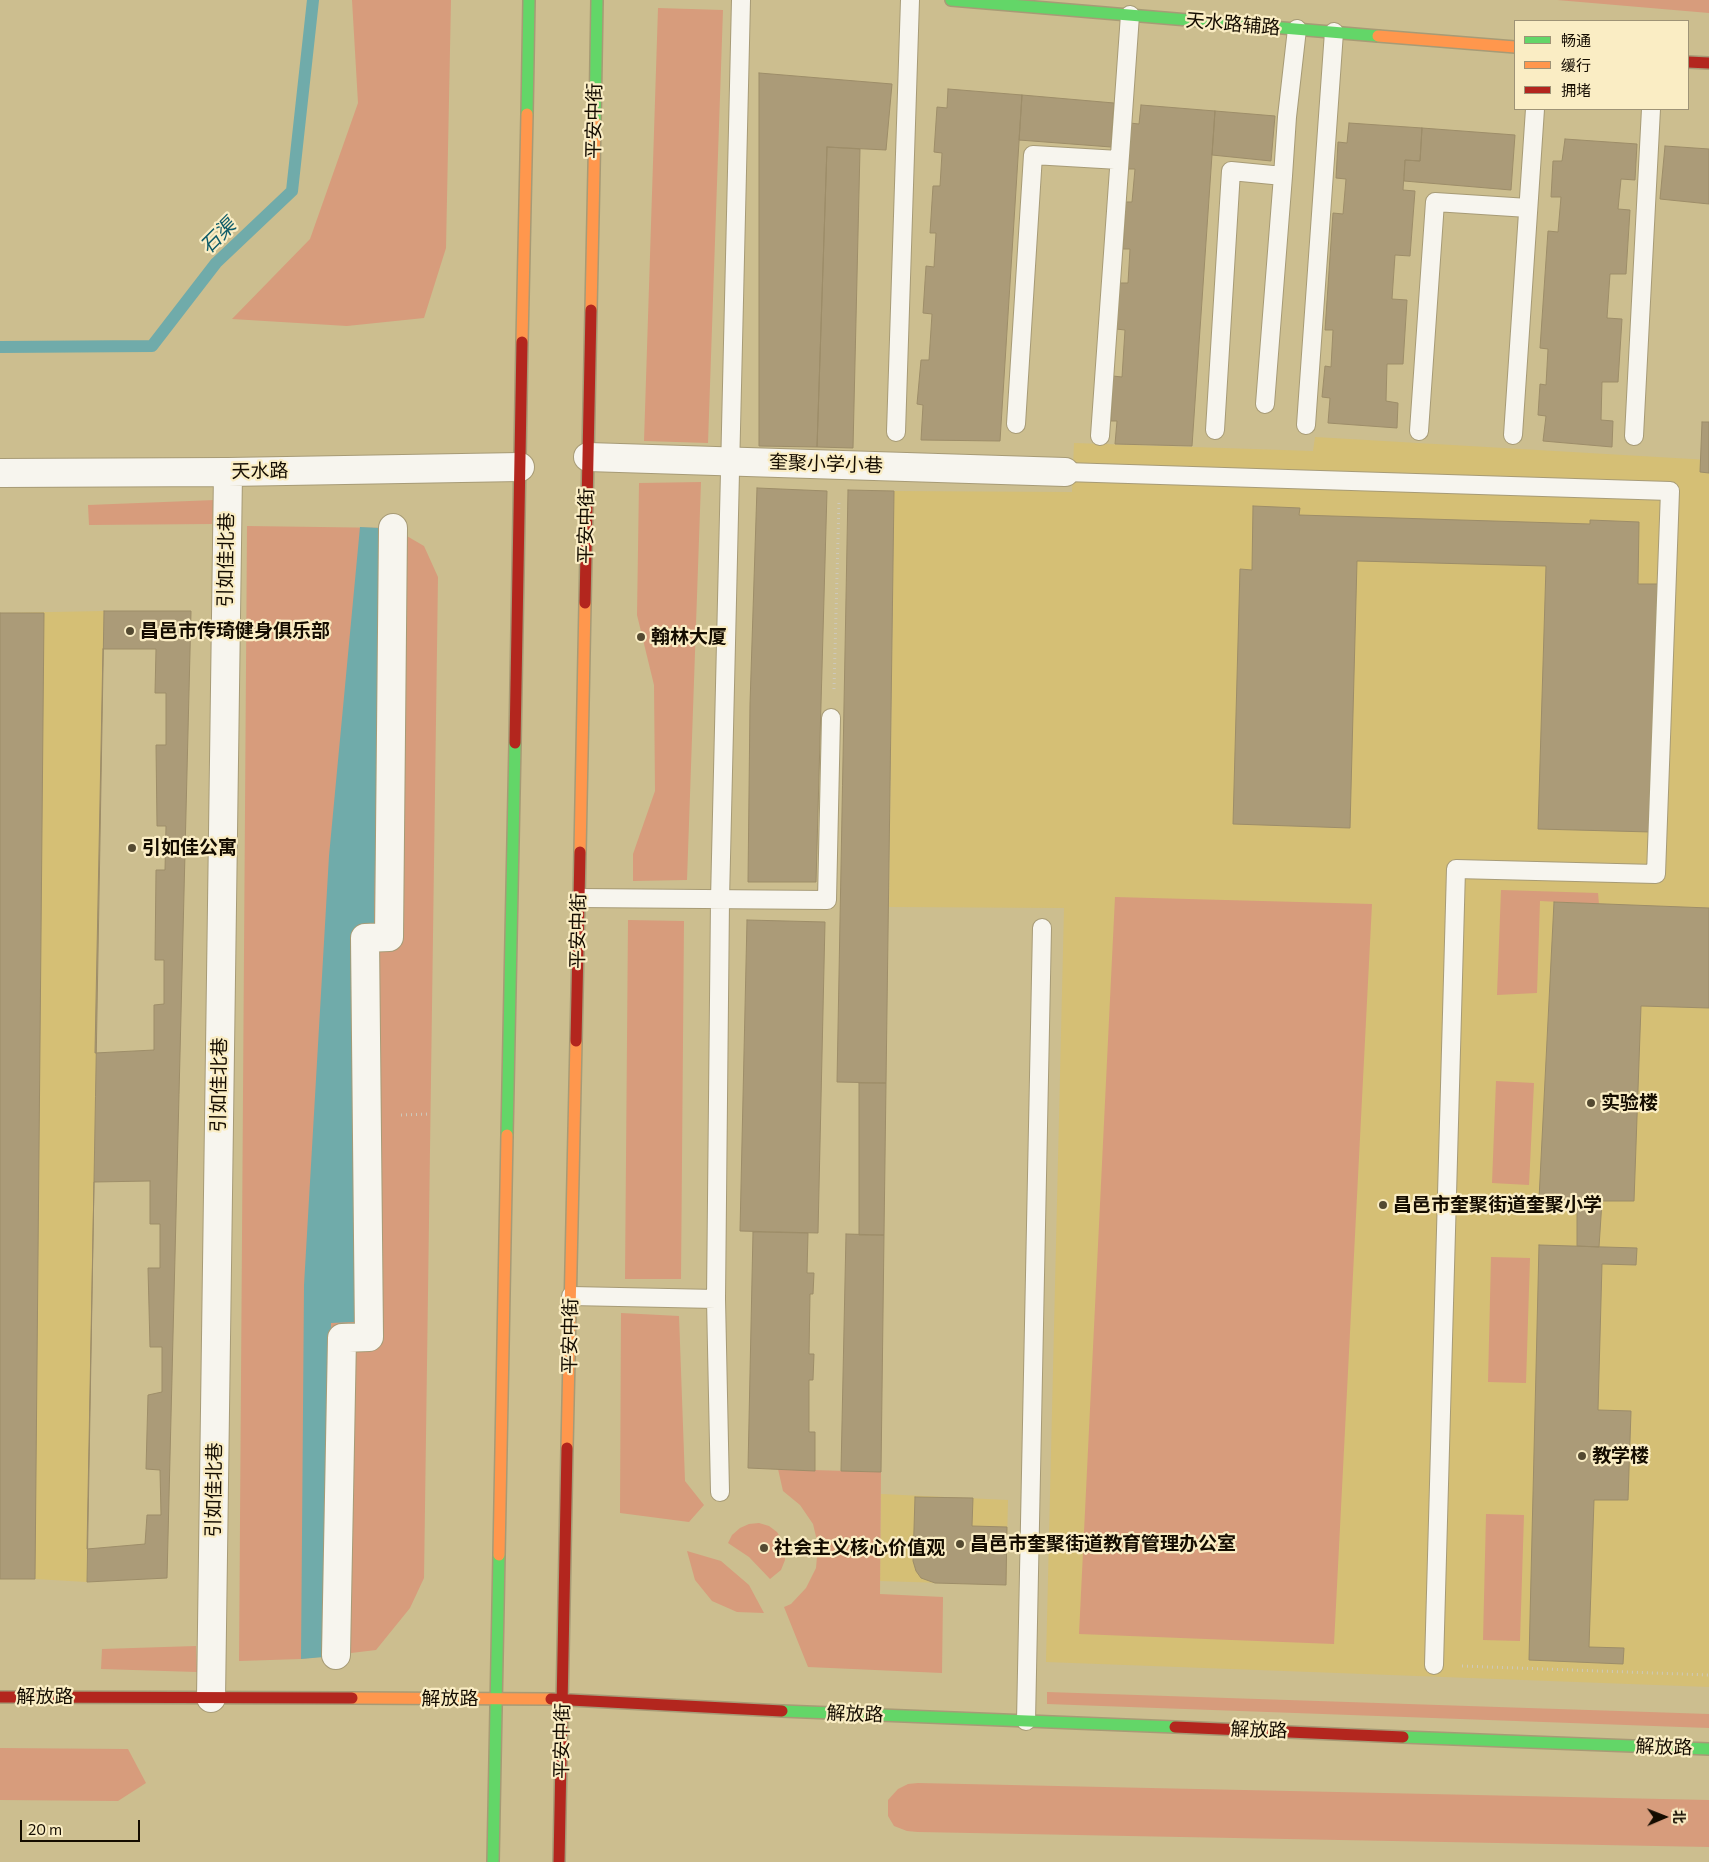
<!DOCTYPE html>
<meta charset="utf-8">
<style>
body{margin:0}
#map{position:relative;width:1709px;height:1862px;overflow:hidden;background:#ccbe8f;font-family:Commissioner,"Noto Sans SC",sans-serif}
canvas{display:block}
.legend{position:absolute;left:1514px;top:20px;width:175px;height:90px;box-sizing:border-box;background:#faedc4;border:1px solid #9e9376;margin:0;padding:6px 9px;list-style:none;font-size:15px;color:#140c00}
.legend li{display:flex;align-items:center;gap:10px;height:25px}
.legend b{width:25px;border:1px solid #9e9376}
.north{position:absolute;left:1639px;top:1792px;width:50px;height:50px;-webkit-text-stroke:4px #faedc4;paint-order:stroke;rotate:89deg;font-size:14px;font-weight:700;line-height:20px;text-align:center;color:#140c00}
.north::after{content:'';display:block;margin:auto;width:18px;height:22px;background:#140c00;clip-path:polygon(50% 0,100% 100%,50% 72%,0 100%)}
.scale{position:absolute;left:20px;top:1820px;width:120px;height:22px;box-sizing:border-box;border:2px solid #140c00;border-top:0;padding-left:6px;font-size:15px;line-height:18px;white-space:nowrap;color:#140c00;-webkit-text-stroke:4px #faedc4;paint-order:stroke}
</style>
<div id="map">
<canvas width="1709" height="1862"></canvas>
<ul class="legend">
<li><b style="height:6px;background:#63d668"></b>畅通</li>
<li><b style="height:6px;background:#ff974d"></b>缓行</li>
<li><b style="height:6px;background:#b3261e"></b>拥堵</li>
</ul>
<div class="north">北</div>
<div class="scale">20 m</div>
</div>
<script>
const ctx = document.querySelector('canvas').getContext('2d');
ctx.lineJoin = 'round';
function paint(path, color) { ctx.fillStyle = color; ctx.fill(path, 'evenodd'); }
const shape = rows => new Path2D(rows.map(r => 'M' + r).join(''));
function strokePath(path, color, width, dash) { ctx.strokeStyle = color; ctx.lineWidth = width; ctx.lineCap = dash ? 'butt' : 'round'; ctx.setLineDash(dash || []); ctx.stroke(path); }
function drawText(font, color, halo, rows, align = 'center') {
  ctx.font = font + ' Commissioner,"Noto Sans SC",sans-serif'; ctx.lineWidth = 4.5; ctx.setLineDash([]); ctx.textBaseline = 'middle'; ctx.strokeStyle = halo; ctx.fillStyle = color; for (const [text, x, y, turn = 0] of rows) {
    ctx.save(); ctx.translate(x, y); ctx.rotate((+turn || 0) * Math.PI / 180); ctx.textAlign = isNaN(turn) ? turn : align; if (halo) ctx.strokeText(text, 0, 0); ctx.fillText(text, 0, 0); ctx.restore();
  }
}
const built = shape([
 [1315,437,1709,460,1709,1687,1046,1662,1064,908,889,907,894,491,1072,492,1074,443,1313,451],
 [104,611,87,1582,35,1579,0,1579,0,613],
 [881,1494,1008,1500,1006,1585,880,1581]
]);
const green = shape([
 [352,0,451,0,446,248,424,318,347,326,232,319,310,239,358,103],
 [1557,0,1709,0,1709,13],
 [658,8,723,10,708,443,644,441],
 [701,482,687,880,633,881,633,854,655,791,654,685,637,615,639,483],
 [215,500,212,524,89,525,88,505],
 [247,526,393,528,424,546,438,577,424,1578,410,1608,376,1650,301,1659,239,1661],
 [1501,890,1598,893,1599,904,1540,901,1537,993,1497,995],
 [1115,897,1372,904,1334,1644,1079,1634],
 [628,920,684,921,681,1279,625,1279],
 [1496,1081,1534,1083,1529,1185,1492,1183],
 [1491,1257,1530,1258,1526,1383,1488,1382],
 [621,1313,679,1316,685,1481,704,1505,689,1522,620,1513],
 [778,1469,881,1472,880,1594,943,1597,942,1673,808,1667,784,1607,791,1604,806,1588,816,1568,818,1545,813,1524,800,1505,783,1491],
 [1486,1514,1524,1515,1520,1641,1483,1640],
 [759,1523,769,1526,777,1532,782,1540,785,1550,785,1560,781,1570,770,1579,749,1557,728,1543,732,1535,740,1528,749,1524],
 [687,1551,721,1561,749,1585,764,1613,737,1612,712,1601,695,1580],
 [196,1646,197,1672,101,1669,102,1649],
 [1047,1692,1709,1714,1709,1728,1047,1704],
 [0,1748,128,1749,146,1783,118,1801,0,1800],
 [918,1783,1709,1800,1709,1847,918,1832,907,1831,894,1826,888,1816,888,1800,898,1789,908,1784]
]);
const water = shape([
 [360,527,380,528,374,925,356,928,355,1322,331,1323,324,1657,301,1659,304,1285,329,856]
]);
const stream = shape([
 [0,347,152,346,216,263,292,191,313,0]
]);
const building = shape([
 [759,73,892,84,886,150,827,147,817,447,759,446,759,73],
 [948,89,1022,95,1000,441,921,440,923,405,917,404,921,360,929,360,932,314,923,313,926,266,934,267,936,233,930,233,933,186,940,186,942,153,934,152,937,107,947,108,948,89],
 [1022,95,1114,103,1111,147,1019,140,1022,95],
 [1141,105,1215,111,1192,446,1115,444,1117,421,1111,421,1113,376,1122,377,1125,330,1116,329,1120,283,1128,283,1130,249,1123,249,1126,202,1132,202,1135,169,1127,169,1130,123,1139,124,1141,105],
 [1215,111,1275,116,1271,161,1212,155,1215,111],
 [1349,123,1422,128,1420,161,1405,160,1403,190,1415,191,1410,256,1395,255,1392,299,1407,300,1403,364,1387,364,1386,401,1398,403,1397,428,1328,423,1330,398,1322,397,1325,366,1331,367,1333,330,1325,330,1333,213,1343,214,1346,179,1336,178,1338,142,1347,143,1349,123],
 [1422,128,1515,135,1511,190,1404,181,1405,160,1420,161,1422,128],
 [1565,139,1637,144,1635,180,1621,179,1618,209,1630,210,1626,274,1610,274,1607,318,1622,319,1618,382,1602,382,1601,420,1613,421,1612,447,1543,441,1546,416,1538,415,1540,384,1546,385,1548,349,1540,348,1548,231,1558,232,1561,197,1551,197,1553,161,1562,161,1565,139],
 [1665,146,1709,149,1709,204,1660,199,1665,146],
 [827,147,860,149,853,448,817,447,827,147],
 [1702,422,1709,422,1709,473,1700,472,1702,422],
 [757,488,827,491,816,882,748,882,750,704,757,488],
 [848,490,894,491,886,1083,837,1082,848,490],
 [1253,506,1300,508,1299,515,1590,524,1590,520,1639,522,1638,584,1658,584,1651,832,1538,829,1546,566,1357,561,1350,828,1233,824,1240,569,1252,570,1253,506],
 [104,611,191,611,167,1578,87,1582,104,611],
 [0,613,44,613,35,1579,0,1579,0,613],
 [103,649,156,649,155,693,166,693,166,745,156,745,157,826,166,826,165,870,156,870,155,960,164,960,164,1004,154,1005,154,1050,95,1053,103,649],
 [1554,902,1709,908,1709,1008,1641,1006,1634,1201,1602,1201,1599,1247,1577,1246,1577,1200,1539,1199,1554,902],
 [747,920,825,922,818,1233,740,1231,747,920],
 [859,1083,886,1083,884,1235,859,1235,859,1083],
 [150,1181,150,1224,160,1224,160,1268,148,1268,150,1347,162,1347,162,1392,148,1395,146,1469,160,1470,161,1515,147,1515,145,1544,87,1549,94,1182,150,1181],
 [753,1232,808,1233,807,1273,814,1273,813,1294,810,1294,809,1354,814,1354,813,1380,809,1380,809,1432,815,1432,815,1471,748,1468,753,1232],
 [846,1234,884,1235,881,1472,841,1471,846,1234],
 [1539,1245,1637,1248,1636,1265,1602,1264,1598,1410,1631,1411,1628,1500,1594,1500,1589,1647,1624,1648,1623,1664,1529,1660,1539,1245],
 [915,1497,973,1498,972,1526,1007,1527,1006,1585,935,1583,921,1578,916,1571,913,1561,915,1497]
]);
const path = shape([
 [834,689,839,500],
 [401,1115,430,1114],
 [1462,1666,1709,1675]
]);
const lane = shape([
 [1265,404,1283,176],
 [1016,424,1033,155,1119,160],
 [1306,425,1334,32],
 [1215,430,1231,171,1283,176,1287,117,1297,29],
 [1419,431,1435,202,1528,208],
 [896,432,910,0],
 [1513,435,1535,109],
 [1100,436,1130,15],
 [1634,436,1651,109],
 [1065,472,1670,491,1656,874,1456,869,1434,1665],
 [579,898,827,900,831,718],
 [571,1296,716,1299],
 [720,1492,716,1299,720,900,741,0],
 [1026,1721,1042,928]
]);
const street = shape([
 [588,457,1065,472],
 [0,473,228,472,520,467],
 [336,1655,342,1338,369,1337,365,938,389,937,393,528],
 [211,1698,228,472]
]);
const fast = shape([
 [951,0,1378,36],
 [527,114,529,0],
 [595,122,597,0],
 [507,1135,515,743],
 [782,1711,1175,1727],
 [1403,1737,1709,1749],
 [493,1862,499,1555]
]);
const slow = shape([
 [1378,36,1515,47],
 [591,310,595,122],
 [522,342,527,114],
 [580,852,585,603],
 [567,1448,576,1041],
 [499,1555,507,1135],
 [352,1698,551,1699]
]);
const jam = shape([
 [1688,62,1709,63],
 [585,603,591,310],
 [515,743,522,342],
 [576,1041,580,852],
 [0,1697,352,1698],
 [551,1699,782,1711],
 [1175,1727,1403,1737],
 [559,1862,567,1448]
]);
const markers = [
 [130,631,5,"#544a32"],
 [641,637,5,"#544a32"],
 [132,848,5,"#544a32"],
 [1591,1103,5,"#544a32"],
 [1383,1205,5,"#544a32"],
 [1582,1456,5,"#544a32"],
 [960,1544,5,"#544a32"],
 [764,1548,5,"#544a32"]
];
const streetNames = [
 ["天水路辅路",1233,24,5],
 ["平安中街",594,121,-89],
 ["奎聚小学小巷",826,464,2],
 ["天水路",260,471,-1],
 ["平安中街",586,526,-89],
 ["引如佳北巷",226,560,-89],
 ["平安中街",578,931,-89],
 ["引如佳北巷",219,1085,-89],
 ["平安中街",570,1336,-89],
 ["引如佳北巷",214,1490,-89],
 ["解放路",45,1697],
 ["解放路",450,1699],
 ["解放路",855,1714,2],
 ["解放路",1259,1730,2],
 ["平安中街",562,1741,-89],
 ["解放路",1664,1747,2]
];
const poiNames = [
 ["昌邑市传琦健身俱乐部",140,631],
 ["翰林大厦",651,637],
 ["引如佳公寓",142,848],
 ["实验楼",1601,1103],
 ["昌邑市奎聚街道奎聚小学",1393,1205],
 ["教学楼",1592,1456],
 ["昌邑市奎聚街道教育管理办公室",970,1544],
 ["社会主义核心价值观",774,1548]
];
const waterNames = [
 ["石渠",218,236,-45]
];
paint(built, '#d5bf75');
paint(green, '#d79c7c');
paint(water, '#70abaa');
strokePath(stream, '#70abaa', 12);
paint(building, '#ab9b78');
strokePath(building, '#9d8d69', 1);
strokePath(lane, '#a79b76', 20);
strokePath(street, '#a79b76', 30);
strokePath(fast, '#a79b76', 14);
strokePath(slow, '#a79b76', 14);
strokePath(jam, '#a79b76', 14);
strokePath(path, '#cec9ba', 3, [1, 4]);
strokePath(lane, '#f7f5ee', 18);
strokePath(street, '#f7f5ee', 28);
strokePath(fast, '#63d668', 11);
strokePath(slow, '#ff974d', 11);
strokePath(jam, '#b3261e', 11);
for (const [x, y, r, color] of markers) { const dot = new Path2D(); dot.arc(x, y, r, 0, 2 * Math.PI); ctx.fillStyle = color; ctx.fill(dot); strokePath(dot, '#faedc4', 2); }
drawText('19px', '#140c00', '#faedc4', streetNames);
drawText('bold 19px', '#140c00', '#faedc4', poiNames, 'left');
drawText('italic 20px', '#0f5c69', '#faedc4', waterNames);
</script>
